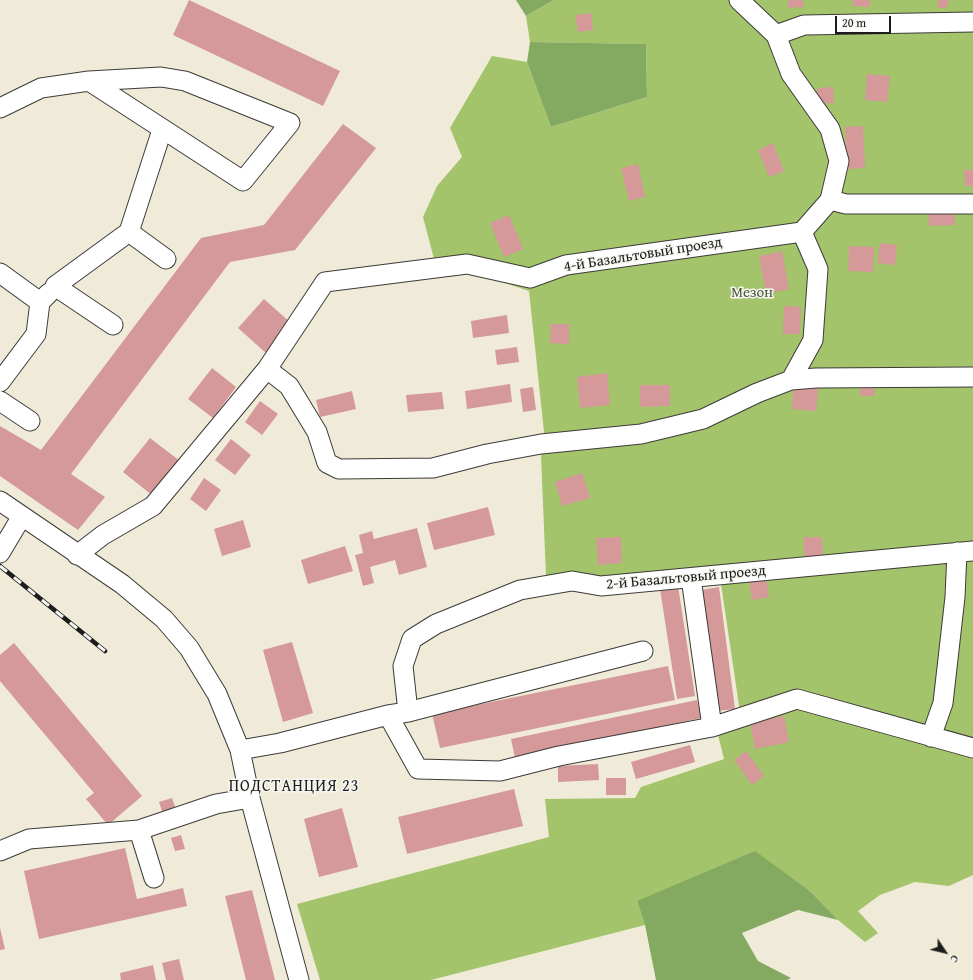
<!DOCTYPE html>
<meta charset="utf-8">
<style>
body{margin:0}
#map{position:relative;width:973px;height:980px;overflow:hidden;background:#f0ebd8;font-family:"Gentium Book Plus",serif}
canvas{display:block}
.north{position:absolute;left:925px;top:932px;width:40px;height:40px;-webkit-text-stroke:3px #f6f6f2;paint-order:stroke;rotate:125deg;font-size:11px;font-weight:700;line-height:16px;text-align:center;color:#1c1c1c}
.north::after{content:'';display:block;margin:auto;width:14px;height:18px;background:#1c1c1c;clip-path:polygon(50% 0,100% 100%,50% 72%,0 100%)}
.scale{position:absolute;left:835px;top:16px;width:56px;height:18px;box-sizing:border-box;border:2px solid #1c1c1c;border-top:0;padding-left:5px;font-size:12px;line-height:14px;white-space:nowrap;color:#1c1c1c;-webkit-text-stroke:3px #f6f6f2;paint-order:stroke}
</style>
<div id="map">
<canvas width="973" height="980"></canvas>
<div class="north">С</div>
<div class="scale">20 m</div>
</div>
<script>
const ctx = document.querySelector('canvas').getContext('2d');
ctx.lineJoin = 'round';
function paint(path, color) { ctx.fillStyle = color; ctx.fill(path, 'evenodd'); }
const shape = rows => new Path2D(rows.map(r => 'M' + r).join(''));
function strokePath(path, color, width, dash) { ctx.strokeStyle = color; ctx.lineWidth = width; ctx.lineCap = dash ? 'butt' : 'round'; ctx.setLineDash(dash || []); ctx.stroke(path); }
function drawText(font, color, halo, rows, align = 'center') {
  ctx.font = font + ' "Gentium Book Plus",serif'; ctx.lineWidth = 3; ctx.setLineDash([]); ctx.textBaseline = 'middle'; ctx.strokeStyle = halo; ctx.fillStyle = color; for (const [text, x, y, turn = 0] of rows) {
    ctx.save(); ctx.translate(x, y); ctx.rotate((+turn || 0) * Math.PI / 180); ctx.textAlign = isNaN(turn) ? turn : align; if (halo) ctx.strokeText(text, 0, 0); ctx.fillText(text, 0, 0); ctx.restore();
  }
}
const green = shape([
 [554,0,973,0,973,741,943,738,934,747,973,756,973,875,949,886,915,882,880,895,858,911,878,933,865,942,838,920,811,892,790,878,637,901,645,925,431,980,320,980,297,904,549,837,545,799,635,798,641,787,724,759,717,731,742,726,721,584,723,568,603,579,546,576,541,456,544,432,529,291,472,272,438,274,423,217,437,186,462,157,450,128,492,56,527,62,551,127,647,97,646,44,530,42,526,16]
]);
const forest = shape([
 [516,0,554,0,526,16],
 [530,42,646,44,647,97,551,127,527,62],
 [755,851,811,892,838,920,798,910,742,933,758,961,791,978,787,980,656,980,645,925,637,901]
]);
const building = shape([
 [189,0,340,71,323,106,173,35],
 [788,0,803,0,804,7,788,8],
 [853,0,870,0,870,7,852,6],
 [938,0,948,0,948,7,938,8],
 [591,13,593,30,578,32,575,15],
 [867,74,890,76,887,102,865,100],
 [833,87,834,103,818,104,817,88],
 [343,124,376,148,295,250,230,262,71,474,105,497,78,530,0,476,0,426,41,450,201,238,264,225],
 [863,126,865,168,847,169,845,127],
 [773,143,784,171,769,177,758,150],
 [638,164,645,197,629,201,621,168],
 [964,170,973,170,973,186,965,186],
 [954,210,955,225,929,226,928,211],
 [509,215,523,249,504,257,490,223],
 [880,243,897,245,895,265,877,263],
 [849,246,874,247,873,272,848,271],
 [782,251,789,289,766,294,759,256],
 [264,299,292,324,266,353,238,328],
 [784,306,801,307,800,334,783,334],
 [507,315,509,333,473,338,471,321],
 [551,324,569,324,569,344,550,343],
 [517,347,519,362,497,365,495,350],
 [212,368,236,387,213,418,188,399],
 [607,373,610,405,580,408,577,377],
 [860,378,875,379,874,396,860,396],
 [794,380,819,382,816,411,792,409],
 [510,384,512,402,467,409,465,391],
 [640,385,670,385,670,406,640,407],
 [533,387,536,410,523,412,520,389],
 [352,391,356,409,320,417,316,400],
 [442,392,444,409,408,412,406,395],
 [260,401,278,414,262,435,245,422],
 [150,438,180,461,153,496,123,472],
 [231,439,251,455,235,475,215,460],
 [582,473,590,498,562,506,555,482],
 [204,478,221,490,206,511,190,499],
 [488,507,495,535,434,550,427,523],
 [243,520,251,547,222,556,214,529],
 [417,528,427,567,399,575,395,560,370,567,374,583,363,586,355,555,363,553,359,535,372,531,374,539],
 [621,537,622,563,598,565,596,538],
 [804,537,822,537,823,556,804,556],
 [345,546,353,571,308,584,301,560],
 [766,577,769,597,752,600,749,580],
 [678,586,695,696,677,699,660,589],
 [719,587,735,709,716,711,700,590],
 [292,642,313,713,283,722,263,650],
 [14,643,142,796,108,825,86,799,94,793,0,681,0,655],
 [668,666,675,700,440,748,432,714],
 [697,700,701,718,515,758,511,739],
 [784,716,789,742,755,749,750,723],
 [690,745,695,762,636,779,631,762],
 [746,751,764,776,752,785,734,760],
 [598,764,599,780,558,782,558,766],
 [606,778,626,778,626,795,606,795],
 [514,789,523,826,407,854,398,817],
 [172,798,177,812,164,817,159,802],
 [342,808,358,867,319,877,304,819],
 [181,835,185,849,175,851,171,838],
 [125,848,137,899,183,888,187,906,39,939,24,871],
 [252,890,275,980,246,980,225,896],
 [0,928,5,949,0,950],
 [179,959,184,980,166,980,162,963],
 [153,965,156,980,121,980,120,973]
]);
const minor = shape([
 [739,0,776,35,791,74,830,129,839,161,830,200,802,232,818,269,813,340,791,380],
 [776,35,804,25,973,22],
 [0,108,41,88,89,81,243,181,290,123,185,81,161,77,89,81],
 [162,130,129,232,166,259],
 [830,200,846,204,973,204],
 [0,273,40,302,49,293],
 [113,325,55,286,129,232],
 [267,369,289,386,317,432,327,463,339,469,433,468,487,454,541,444,641,434,703,419,757,393,791,380,816,378,973,377],
 [0,382,36,334,40,302],
 [0,401,30,421],
 [0,501,122,584,164,619,189,648,217,694,240,750,250,798,299,980],
 [0,553,22,516],
 [77,555,103,535,153,506,267,369,325,282,467,264,530,278,566,265,802,232],
 [691,578,712,727],
 [408,712,403,666,412,639,436,624,520,590,572,581,601,586,973,551],
 [388,715,418,769,500,771,559,756,712,727,797,699,973,748],
 [931,737,943,703,955,597,957,552],
 [240,750,280,743,388,715,408,712,643,651],
 [139,830,154,878],
 [0,851,29,839,139,830,216,804,250,798]
]);
const rail = shape([
 [0,566,105,651]
]);
const streetNames = [
 ["4-й Базальтовый проезд",643,255,-9],
 ["2-й Базальтовый проезд",686,578,-5]
];
const parkNames = [
 ["Мезон",752,293]
];
const neighbourhoodNames = [
 ["ПОДСТАНЦИЯ 23",294,787]
];
paint(green, '#a4c46c');
paint(forest, '#83aa60');
paint(building, '#d49998');
strokePath(minor, '#3c3b38', 21);
strokePath(minor, '#fff', 19);
strokePath(rail, '#1c1c1c', 4.5);
strokePath(rail, '#f6f6f2', 3, [9]);
drawText('15px', '#1c1c1c', '#f6f6f2', streetNames);
drawText('15px', '#4c5738', '#f6f6f2', parkNames);
ctx.letterSpacing = '1px';
drawText('16px', '#1c1c1c', '#f6f6f2', neighbourhoodNames);
ctx.letterSpacing = '0px';
</script>
